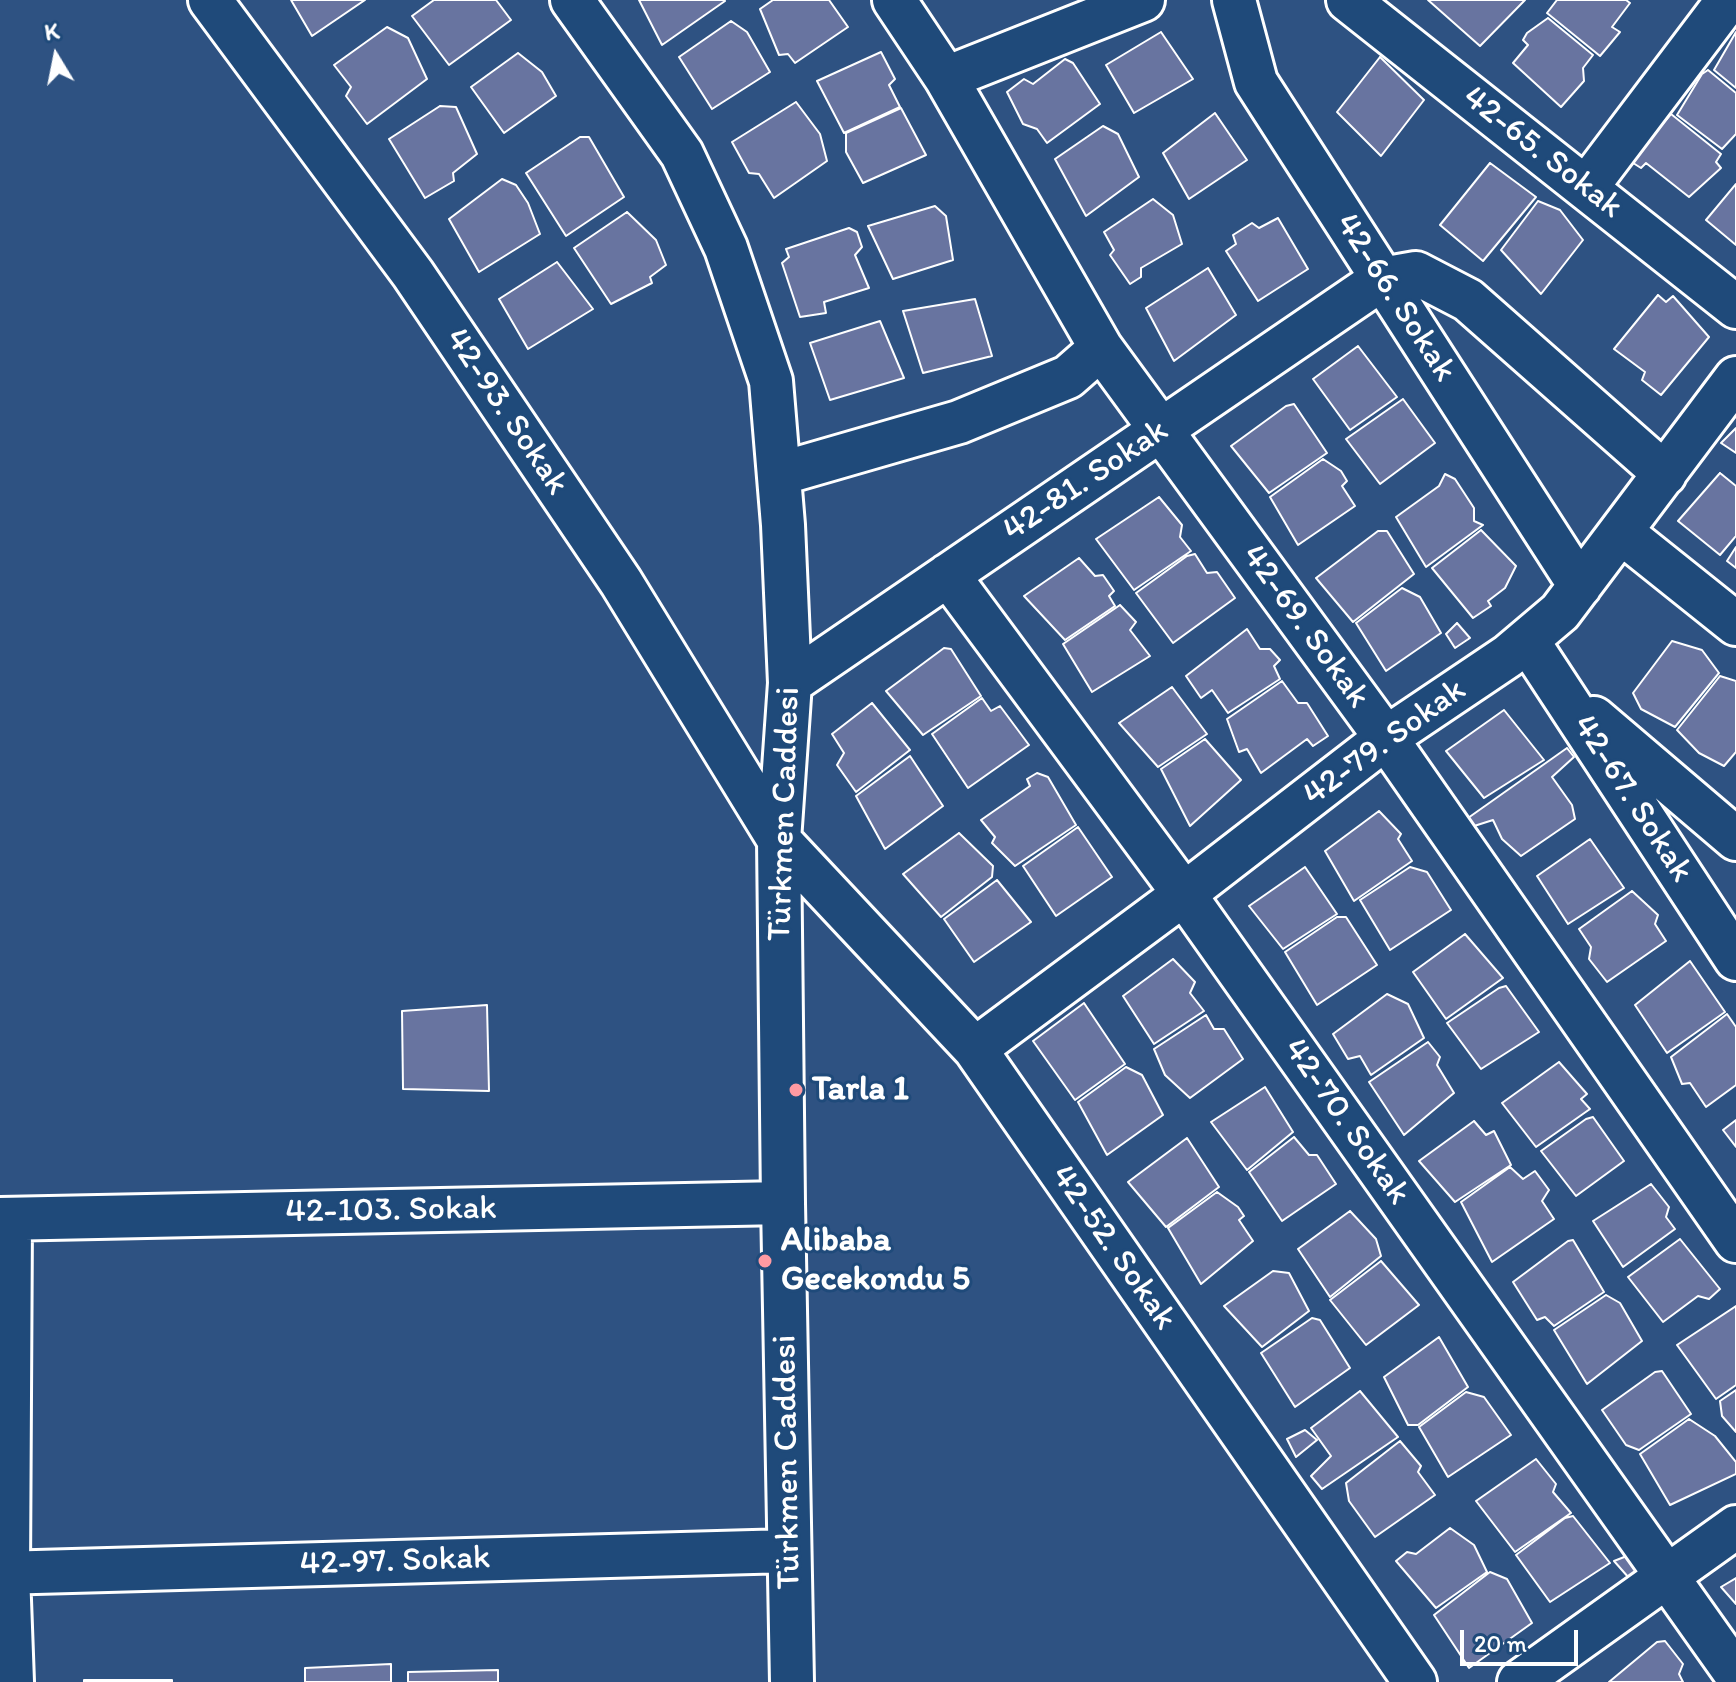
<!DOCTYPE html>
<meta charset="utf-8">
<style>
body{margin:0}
#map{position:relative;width:1736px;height:1682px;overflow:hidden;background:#2e5282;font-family:Itim,sans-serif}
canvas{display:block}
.north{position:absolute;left:16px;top:16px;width:80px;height:80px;-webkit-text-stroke:6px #1f4a7a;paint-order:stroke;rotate:350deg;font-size:22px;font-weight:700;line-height:32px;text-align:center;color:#fff}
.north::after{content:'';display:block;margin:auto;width:28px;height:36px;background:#fff;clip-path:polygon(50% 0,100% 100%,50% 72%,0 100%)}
.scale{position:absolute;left:1460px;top:1630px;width:118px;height:36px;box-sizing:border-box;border:4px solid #fff;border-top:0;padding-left:10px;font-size:24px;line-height:28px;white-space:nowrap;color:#fff;-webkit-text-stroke:6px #1f4a7a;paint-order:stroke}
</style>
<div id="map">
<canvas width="1736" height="1682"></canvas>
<div class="north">K</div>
<div class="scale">20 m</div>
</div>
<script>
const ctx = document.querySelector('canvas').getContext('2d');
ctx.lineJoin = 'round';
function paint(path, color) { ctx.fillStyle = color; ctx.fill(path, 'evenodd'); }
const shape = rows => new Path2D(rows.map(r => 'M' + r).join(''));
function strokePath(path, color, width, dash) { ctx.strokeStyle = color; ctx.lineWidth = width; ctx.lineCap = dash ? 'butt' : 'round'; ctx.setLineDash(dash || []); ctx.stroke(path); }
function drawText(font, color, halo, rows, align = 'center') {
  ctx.font = font + ' Itim,sans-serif'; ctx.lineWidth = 6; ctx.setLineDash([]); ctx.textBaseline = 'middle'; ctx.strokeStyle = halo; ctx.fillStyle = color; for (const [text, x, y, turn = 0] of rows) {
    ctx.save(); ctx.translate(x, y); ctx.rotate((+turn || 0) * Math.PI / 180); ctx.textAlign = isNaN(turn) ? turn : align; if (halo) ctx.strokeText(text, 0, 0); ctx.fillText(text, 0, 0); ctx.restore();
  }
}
const building = shape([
 [291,0,365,0,312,36,291,0],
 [434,0,496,0,511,20,449,65,412,16,434,0],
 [639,0,724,0,725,1,662,45,639,0],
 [773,0,829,0,848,27,795,63,788,54,779,55,760,9,773,0],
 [1428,0,1525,0,1480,46,1428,0],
 [1557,0,1626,0,1630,3,1612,27,1620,32,1600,56,1547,13,1557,0],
 [1548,18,1593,55,1583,68,1584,81,1561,107,1513,63,1528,45,1523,40,1527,33,1548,18],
 [731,21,747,32,770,72,712,109,679,57,731,21],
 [387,27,408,38,427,79,367,124,346,96,351,87,334,65,387,27],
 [1161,32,1193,79,1134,113,1106,65,1161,32],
 [1736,32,1736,88,1714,70,1736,32],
 [881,52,895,79,889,85,900,107,844,133,817,81,881,52],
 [518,53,542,72,556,96,504,133,471,87,518,53],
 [1380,57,1424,100,1381,156,1337,112,1380,57],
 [1065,59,1073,63,1100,104,1047,143,1037,129,1023,124,1007,92,1024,79,1033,84,1065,59],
 [1708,70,1736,93,1736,134,1722,149,1677,115,1702,74,1708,70],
 [796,102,820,134,827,161,774,198,759,174,749,173,732,142,796,102],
 [440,106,456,107,477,154,453,173,454,181,425,198,389,139,440,106],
 [901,108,926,155,863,183,846,152,846,133,901,108],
 [1215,113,1247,160,1189,199,1163,153,1215,113],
 [1671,114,1721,154,1716,162,1721,168,1689,197,1646,163,1641,168,1630,161,1671,114],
 [1103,126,1118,134,1139,177,1086,216,1055,159,1103,126],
 [580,137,589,137,624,197,566,236,526,173,580,137],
 [1490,163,1536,197,1483,261,1440,225,1490,163],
 [502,179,516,185,528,203,540,234,479,272,449,219,502,179],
 [1736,184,1736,245,1706,220,1736,184],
 [1153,199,1173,215,1182,244,1141,268,1141,277,1130,284,1110,255,1114,250,1104,232,1153,199],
 [1538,201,1560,210,1583,240,1541,294,1501,250,1538,201],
 [935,206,946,216,953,260,893,279,868,226,935,206],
 [627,212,656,240,666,265,650,277,652,283,611,304,574,248,627,212],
 [1278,218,1308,269,1258,301,1226,251,1236,244,1233,235,1252,223,1259,228,1278,218],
 [849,228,857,232,862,247,855,255,869,288,824,302,826,313,800,317,782,263,789,257,786,249,849,228],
 [557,262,593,309,528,349,499,299,557,262],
 [1208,268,1236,315,1174,361,1146,308,1208,268],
 [1658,295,1666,302,1673,296,1709,337,1661,395,1642,380,1645,372,1614,349,1658,295],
 [975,299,992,356,923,373,903,311,975,299],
 [880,321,904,378,830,400,810,343,880,321],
 [1358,346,1397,397,1350,430,1313,379,1358,346],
 [1403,399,1435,443,1380,484,1346,439,1403,399],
 [1294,404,1327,453,1269,493,1231,446,1286,406,1294,404],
 [1736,428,1736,453,1721,443,1736,428],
 [1323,459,1341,471,1347,481,1342,486,1355,506,1298,545,1270,497,1323,459],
 [1720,473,1736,486,1736,536,1720,555,1678,521,1720,473],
 [1445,474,1455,479,1474,508,1474,521,1483,525,1426,567,1396,517,1439,486,1445,474],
 [1159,497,1182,525,1180,537,1191,551,1134,590,1096,539,1159,497],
 [1481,530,1516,566,1505,588,1488,601,1491,606,1473,618,1432,568,1481,530],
 [1378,531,1387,531,1414,574,1353,622,1316,578,1378,531],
 [1736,547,1736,568,1727,561,1736,547],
 [1195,554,1207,573,1217,572,1235,598,1173,643,1136,593,1187,556,1195,554],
 [1079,558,1095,576,1103,575,1114,591,1109,596,1115,606,1065,640,1024,596,1079,558],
 [1402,588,1420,597,1441,633,1386,671,1356,623,1402,588],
 [1120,605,1136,622,1130,630,1150,656,1092,692,1063,644,1120,605],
 [1457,623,1470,638,1455,648,1446,634,1457,623],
 [1247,629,1260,649,1270,649,1280,660,1274,666,1280,679,1228,713,1212,690,1201,698,1186,676,1247,629],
 [1672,641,1702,650,1719,673,1675,727,1641,709,1633,693,1672,641],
 [944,648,951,649,981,696,923,735,886,691,944,648],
 [1720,676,1736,681,1736,752,1724,766,1699,753,1677,730,1720,676],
 [1282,681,1298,703,1307,703,1328,736,1313,746,1307,739,1261,773,1247,749,1239,752,1227,719,1282,681],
 [1172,687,1207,734,1158,767,1119,723,1172,687],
 [982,698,991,711,1000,706,1029,745,968,788,932,734,982,698],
 [872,703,910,750,856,792,837,765,844,753,832,734,872,703],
 [1504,710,1544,760,1484,798,1446,751,1504,710],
 [1205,739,1241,780,1190,826,1161,769,1205,739],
 [1567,748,1574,757,1552,777,1572,805,1575,819,1521,856,1502,839,1493,820,1471,827,1468,818,1567,748],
 [910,756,943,806,885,849,856,796,910,756],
 [1037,773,1048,777,1076,825,1015,866,992,843,995,837,981,820,1030,786,1027,779,1037,773],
 [1379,811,1401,834,1398,839,1412,861,1354,901,1325,851,1379,811],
 [1078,827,1112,877,1056,916,1023,866,1078,827],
 [959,833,993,866,992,877,941,917,903,874,959,833],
 [1590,839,1624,888,1568,924,1537,876,1590,839],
 [1305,867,1337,914,1283,949,1249,906,1305,867],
 [1410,867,1427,872,1451,910,1390,950,1360,900,1410,867],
 [997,880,1031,922,974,962,944,919,997,880],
 [1632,891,1658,915,1655,924,1666,941,1607,982,1589,959,1591,947,1579,929,1632,891],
 [1337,917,1346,917,1377,965,1317,1005,1285,952,1337,917],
 [1465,934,1503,978,1446,1019,1413,972,1465,934],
 [1173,959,1195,982,1190,993,1204,1011,1154,1044,1123,996,1173,959],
 [1690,961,1725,1012,1667,1053,1635,1005,1690,961],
 [1506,986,1539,1032,1481,1069,1447,1023,1499,988,1506,986],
 [1387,994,1408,1004,1424,1038,1371,1075,1360,1056,1348,1059,1333,1034,1387,994],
 [1084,1003,1125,1064,1075,1100,1033,1041,1084,1003],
 [487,1005,489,1091,403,1089,402,1011,487,1005],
 [1727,1014,1736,1027,1736,1085,1706,1107,1690,1083,1682,1084,1671,1057,1727,1014],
 [1206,1015,1214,1029,1224,1029,1243,1059,1190,1098,1165,1075,1154,1049,1206,1015],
 [1428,1042,1440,1057,1437,1065,1454,1093,1404,1135,1369,1082,1428,1042],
 [1559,1062,1587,1094,1581,1099,1590,1109,1536,1147,1502,1103,1559,1062],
 [1126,1067,1142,1075,1163,1115,1107,1155,1078,1102,1126,1067],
 [1265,1087,1293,1132,1247,1170,1211,1122,1265,1087],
 [1593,1117,1624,1161,1576,1196,1541,1151,1586,1119,1593,1117],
 [1736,1120,1736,1147,1723,1130,1736,1120],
 [1474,1121,1486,1135,1494,1131,1511,1165,1455,1202,1419,1161,1474,1121],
 [1294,1137,1309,1155,1317,1155,1336,1184,1282,1221,1249,1172,1294,1137],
 [1187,1138,1219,1187,1166,1227,1128,1182,1187,1138],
 [1510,1167,1523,1179,1535,1171,1549,1190,1542,1201,1554,1219,1492,1262,1461,1202,1510,1167],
 [1651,1184,1669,1207,1666,1217,1675,1229,1623,1267,1593,1221,1651,1184],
 [1217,1192,1238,1207,1244,1216,1239,1220,1253,1241,1201,1284,1168,1228,1217,1192],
 [1350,1211,1376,1239,1381,1256,1330,1297,1298,1249,1350,1211],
 [1680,1239,1720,1289,1709,1299,1698,1296,1663,1322,1628,1277,1680,1239],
 [1573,1240,1604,1292,1554,1326,1545,1317,1537,1320,1513,1282,1568,1241,1573,1240],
 [1381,1261,1419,1305,1366,1345,1330,1300,1381,1261],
 [1273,1271,1289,1273,1309,1311,1262,1347,1224,1306,1273,1271],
 [1606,1295,1620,1303,1642,1341,1587,1384,1554,1330,1606,1295],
 [1736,1306,1736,1385,1716,1399,1677,1345,1736,1306],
 [1312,1318,1320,1320,1350,1368,1295,1407,1261,1353,1312,1318],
 [1439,1337,1468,1387,1418,1425,1408,1425,1384,1377,1439,1337],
 [1662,1371,1691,1414,1639,1450,1626,1445,1602,1410,1655,1372,1662,1371],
 [1736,1390,1736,1432,1722,1416,1720,1401,1736,1390],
 [1360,1391,1398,1437,1322,1489,1311,1476,1331,1456,1311,1428,1360,1391],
 [1466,1392,1484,1397,1511,1435,1448,1477,1419,1427,1466,1392],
 [1689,1419,1715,1436,1736,1462,1736,1474,1670,1505,1640,1454,1689,1419],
 [1305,1430,1317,1440,1296,1457,1287,1439,1305,1430],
 [1400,1441,1421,1466,1418,1472,1435,1495,1375,1537,1349,1501,1346,1483,1400,1441],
 [1536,1459,1556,1484,1553,1492,1571,1513,1515,1552,1476,1501,1536,1459],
 [1573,1516,1610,1563,1550,1602,1516,1555,1565,1518,1573,1516],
 [1450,1528,1474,1545,1487,1572,1436,1608,1396,1561,1407,1552,1416,1554,1450,1528],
 [1637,1552,1646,1566,1629,1578,1614,1561,1637,1552],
 [1490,1572,1507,1579,1532,1623,1469,1668,1434,1615,1490,1572],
 [1736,1578,1736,1604,1721,1587,1736,1578],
 [1665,1641,1683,1664,1679,1674,1683,1682,1609,1682,1657,1642,1665,1641],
 [391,1664,391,1682,305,1682,305,1668,391,1664],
 [498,1670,498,1682,408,1682,408,1672,498,1670],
 [84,1680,172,1680,172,1682,84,1682,84,1680]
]);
const minor = shape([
 [210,0,413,274,621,582,779,840,975,1049,1415,1682],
 [572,0,682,154,726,248,771,381,783,525,790,683,779,840,783,1203,792,1682],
 [894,0,946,78,1101,348,1386,738,1736,1241],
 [1234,0,1256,82,1580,586],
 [1348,0,1736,307],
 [946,78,1143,0],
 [1586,188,1728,0],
 [779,474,959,422,1068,377,1101,348],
 [1621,532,1736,624],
 [948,575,1184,894,1736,1674],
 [1527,640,1736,959],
 [790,683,1382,279,1416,273,1468,300,1665,474],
 [1594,718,1736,839],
 [975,1049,1184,894,1386,738,1508,656,1560,612,1736,378],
 [0,1219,783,1203],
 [10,1219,8,1573,12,1682],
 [0,1573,789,1551],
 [1519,1682,1736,1527]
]);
const markers = [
 [796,1090,8,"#ff9aa2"],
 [765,1261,8,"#ff9aa2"]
];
const streetNames = [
 ["42-65. Sokak",1542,153,38],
 ["42-66. Sokak",1395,298,57],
 ["42-93. Sokak",506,412,56],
 ["42-81. Sokak",1086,481,-34],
 ["42-69. Sokak",1305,627,54],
 ["42-79. Sokak",1385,743,-36],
 ["42-67. Sokak",1632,799,57],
 ["Türkmen Caddesi",785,814,-88],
 ["42-70. Sokak",1346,1122,55],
 ["42-103. Sokak",391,1211,-1],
 ["42-52. Sokak",1113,1248,55],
 ["Türkmen Caddesi",788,1462,-91],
 ["42-97. Sokak",395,1562,-2]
];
const poiNames = [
 ["Tarla 1",812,1090],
 ["Alibaba",781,1241],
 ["Gecekondu 5",781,1280]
];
paint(building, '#6874a0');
strokePath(building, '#fff', 2);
strokePath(minor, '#fff', 48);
strokePath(minor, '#1f4a7a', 42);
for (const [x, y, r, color] of markers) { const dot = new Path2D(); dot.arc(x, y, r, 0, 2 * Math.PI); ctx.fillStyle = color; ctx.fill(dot); strokePath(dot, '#1f4a7a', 3); }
drawText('34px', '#fff', '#1f4a7a', streetNames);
drawText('bold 34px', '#fff', '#1f4a7a', poiNames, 'left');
</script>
